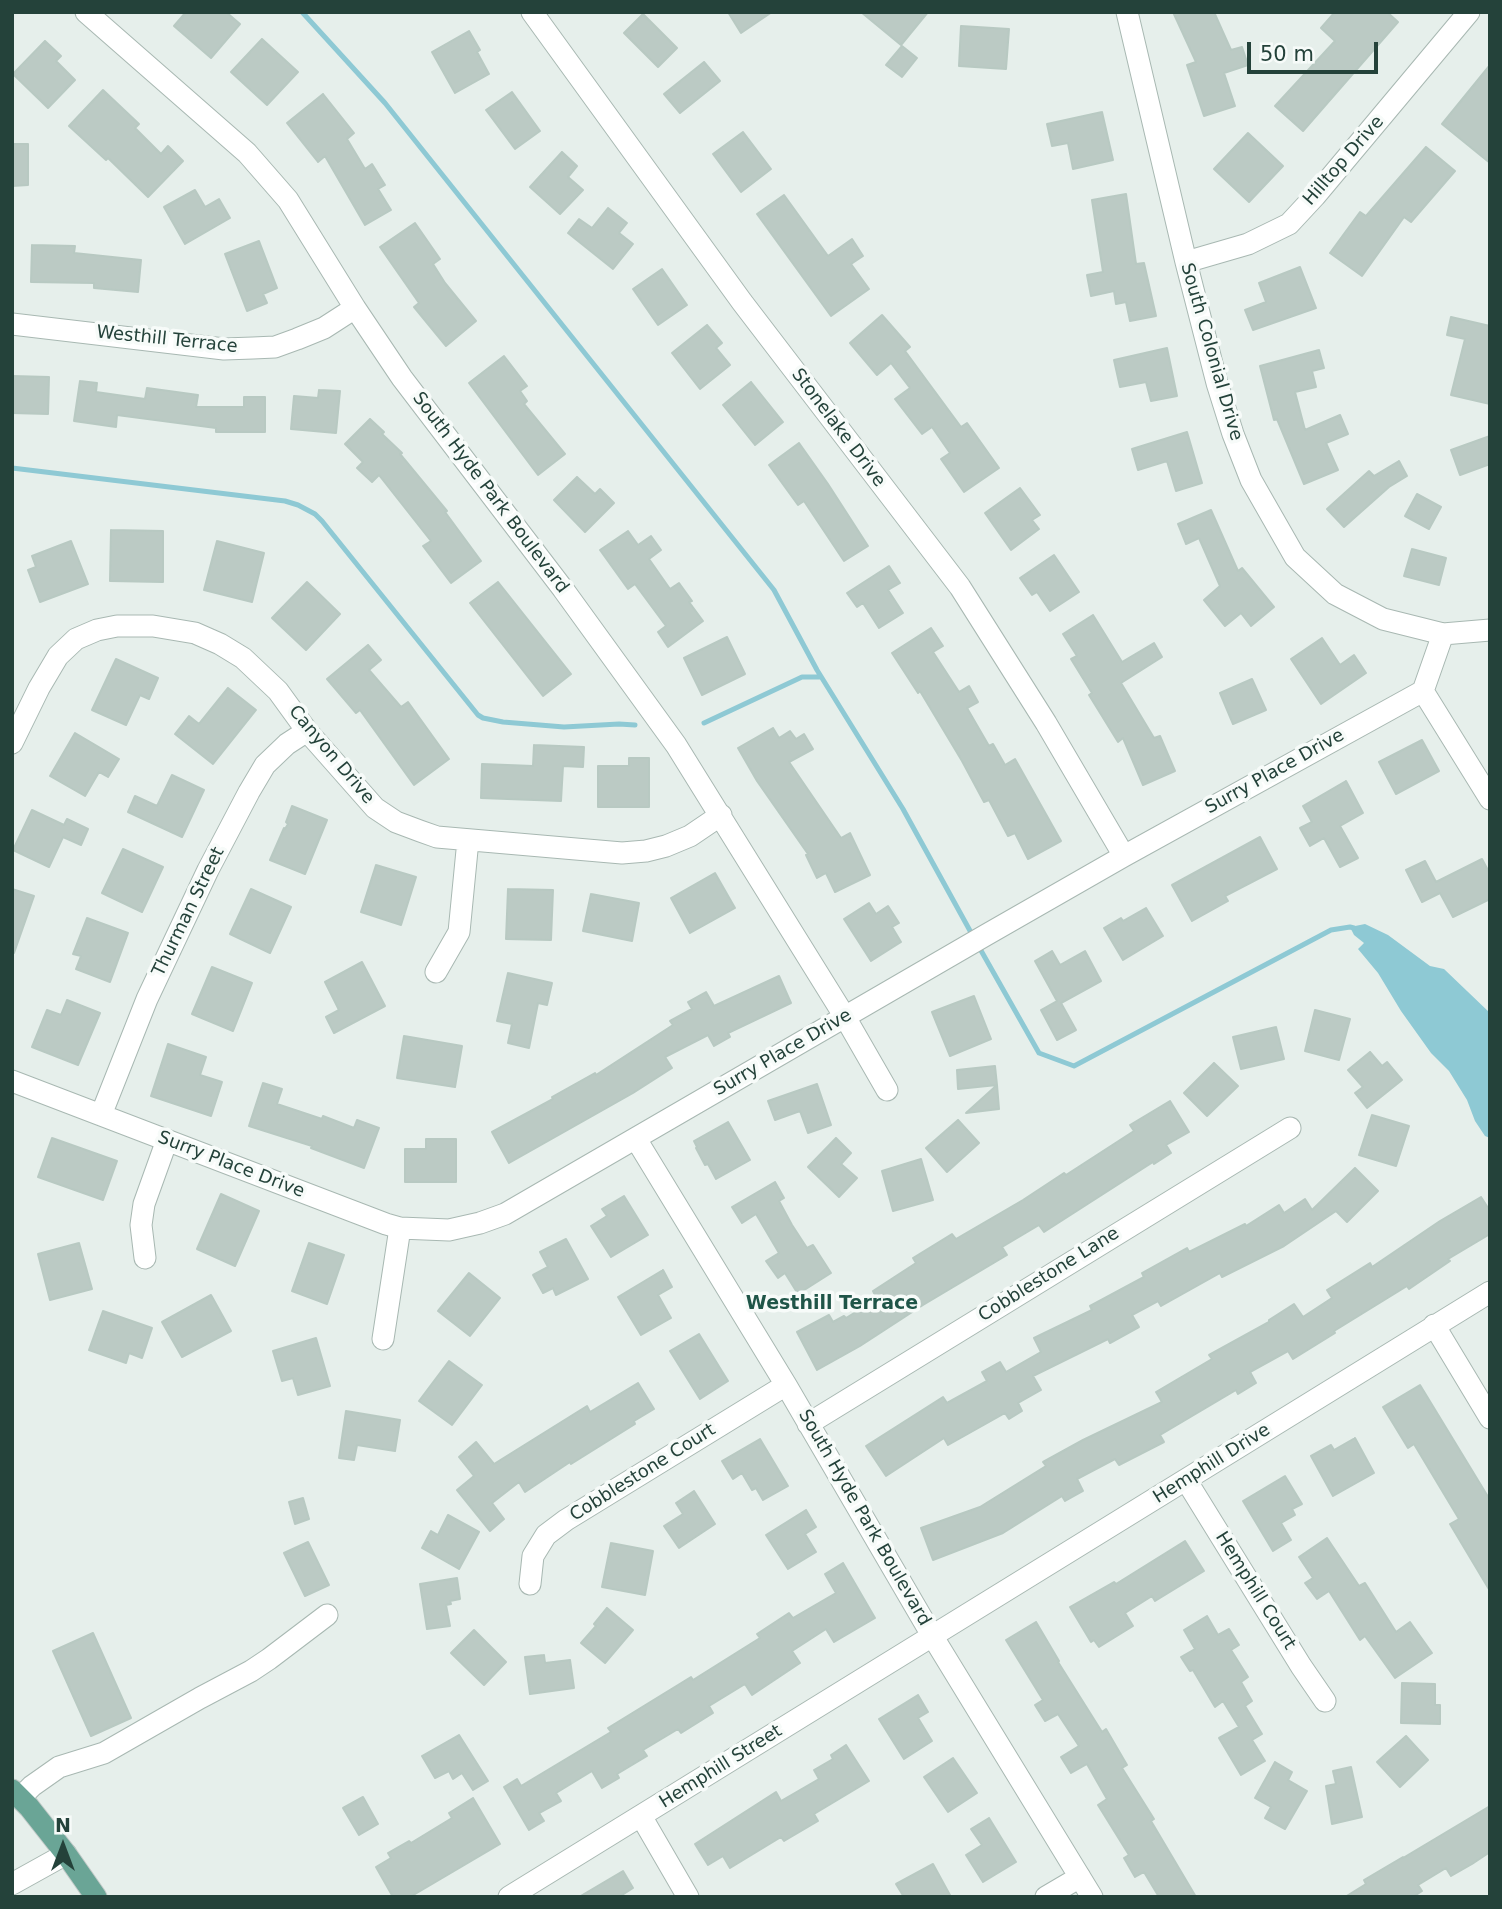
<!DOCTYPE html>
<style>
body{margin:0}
#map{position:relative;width:1502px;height:1909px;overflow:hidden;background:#e6efeb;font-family:"DejaVu Sans",sans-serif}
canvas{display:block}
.frame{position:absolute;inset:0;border:14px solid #24423a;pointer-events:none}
.north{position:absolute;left:28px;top:1811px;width:70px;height:70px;-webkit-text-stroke:5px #f7fbf9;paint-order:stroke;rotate:0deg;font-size:19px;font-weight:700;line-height:28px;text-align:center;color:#24423a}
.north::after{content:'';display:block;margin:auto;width:24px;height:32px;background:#24423a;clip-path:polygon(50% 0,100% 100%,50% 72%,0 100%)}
.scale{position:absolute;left:1247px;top:42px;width:131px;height:32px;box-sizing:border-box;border:4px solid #24423a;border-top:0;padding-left:9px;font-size:21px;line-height:24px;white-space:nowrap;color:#24423a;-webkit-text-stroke:5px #f7fbf9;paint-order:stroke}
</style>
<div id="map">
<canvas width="1502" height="1909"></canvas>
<div class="frame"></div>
<div class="north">N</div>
<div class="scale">50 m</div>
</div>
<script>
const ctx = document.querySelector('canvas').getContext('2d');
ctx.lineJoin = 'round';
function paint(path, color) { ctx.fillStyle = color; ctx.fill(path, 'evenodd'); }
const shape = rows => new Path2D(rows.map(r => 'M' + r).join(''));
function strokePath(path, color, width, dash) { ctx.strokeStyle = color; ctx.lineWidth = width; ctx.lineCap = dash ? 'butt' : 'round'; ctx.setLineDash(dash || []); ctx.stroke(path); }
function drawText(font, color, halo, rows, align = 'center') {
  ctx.font = font + ' "DejaVu Sans",sans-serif'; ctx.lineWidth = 7; ctx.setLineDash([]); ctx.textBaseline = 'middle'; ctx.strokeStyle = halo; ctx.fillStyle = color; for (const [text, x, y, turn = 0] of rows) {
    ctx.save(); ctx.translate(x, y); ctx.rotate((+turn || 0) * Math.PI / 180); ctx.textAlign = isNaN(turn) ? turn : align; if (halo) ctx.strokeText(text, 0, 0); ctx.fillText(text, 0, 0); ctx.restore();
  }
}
const water = shape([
 [1365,924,1388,935,1430,966,1444,969,1490,1013,1490,1138,1485,1136,1475,1121,1467,1100,1449,1071,1431,1053,1401,1011,1378,973,1358,949,1364,943,1354,935,1350,927]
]);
const stream = shape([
 [302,12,385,103,774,590,817,670,903,809,974,938],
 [12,468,285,501,298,505,315,514,322,521,478,715,483,718,503,722,564,727,619,724,635,725],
 [704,723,802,677,821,677],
 [979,947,1039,1053,1074,1066,1331,930,1350,927,1354,928]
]);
const building = shape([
 [186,12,226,12,240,24,211,58,174,26,186,12],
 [728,12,772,12,741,33,728,12],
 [861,12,928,12,901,45,861,12],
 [1173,12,1214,12,1231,50,1242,47,1248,65,1224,73,1235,106,1204,116,1187,65,1196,62,1173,12],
 [1335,12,1387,12,1398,22,1303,131,1275,106,1335,41,1321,28,1335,12],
 [643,14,677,48,658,67,624,33,643,14],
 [961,26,1009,29,1006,69,959,66,961,26],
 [469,31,480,50,477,52,489,74,455,93,432,52,469,31],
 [262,39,298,72,267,105,231,72,262,39],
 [45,41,61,56,56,61,75,80,48,108,13,74,45,41],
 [902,46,917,58,902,77,886,65,902,46],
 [704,62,720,81,680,113,664,94,704,62],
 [1490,65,1490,163,1442,124,1490,65],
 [103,90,139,124,135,128,161,154,168,146,183,161,148,197,108,158,106,160,69,126,103,90],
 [512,92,540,131,515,149,486,110,512,92],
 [323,94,354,133,347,139,365,169,372,164,385,185,378,189,391,210,365,225,325,156,318,162,287,123,323,94],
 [1102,112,1113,160,1073,169,1068,143,1052,146,1047,124,1102,112],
 [743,132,771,169,741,192,713,154,743,132],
 [1248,133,1283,166,1249,202,1214,169,1248,133],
 [12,144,28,144,28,185,12,186,12,144],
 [1426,147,1455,171,1411,222,1404,217,1362,276,1330,253,1360,212,1366,216,1426,147],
 [562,152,577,166,568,177,583,190,560,214,530,187,562,152],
 [195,190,205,207,219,199,230,218,185,244,164,207,195,190],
 [1126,194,1136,264,1144,263,1156,316,1130,321,1126,302,1116,304,1114,291,1091,296,1087,275,1103,272,1092,200,1126,194],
 [784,195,828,256,852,239,863,256,851,264,869,289,831,316,757,214,784,195],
 [608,208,627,223,619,233,633,244,613,269,568,233,579,219,592,228,608,208],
 [415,223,440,259,433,264,445,283,476,321,446,346,414,307,419,303,380,247,415,223],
 [259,241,277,288,263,294,267,303,247,311,225,254,259,241],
 [32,245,75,246,74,253,141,260,138,292,94,288,94,283,31,282,32,245],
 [1300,267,1316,308,1253,330,1245,310,1266,302,1259,283,1300,267],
 [662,269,687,305,658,325,633,289,662,269],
 [882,315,910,347,905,351,961,427,967,423,999,468,964,492,941,459,950,453,932,427,922,434,895,399,910,388,891,363,877,375,850,343,882,315],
 [1451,317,1490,326,1490,404,1451,395,1465,339,1447,335,1451,317],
 [707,325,722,343,716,348,730,365,700,389,672,353,707,325],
 [1167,348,1177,396,1151,401,1146,382,1120,387,1114,360,1167,348],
 [1319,350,1324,368,1312,371,1316,387,1295,392,1305,430,1340,415,1348,434,1326,443,1338,470,1304,484,1277,419,1274,420,1260,366,1319,350],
 [504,356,527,386,520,391,527,401,524,404,565,454,538,475,469,383,504,356],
 [12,376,49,377,48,414,12,413,12,376],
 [80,381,97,383,96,392,145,399,147,388,198,395,196,407,244,407,244,397,265,397,265,432,216,432,216,428,117,415,116,427,74,421,80,381],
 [751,382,783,422,755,445,723,405,751,382],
 [319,390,340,391,336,433,291,429,294,396,318,398,319,390],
 [370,419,384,432,382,434,402,453,400,454,447,511,445,512,481,561,451,583,423,546,431,541,379,475,372,482,357,468,363,462,345,444,370,419],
 [1187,432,1202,483,1176,491,1167,461,1138,470,1132,449,1187,432],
 [1490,436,1490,464,1460,475,1451,450,1490,436],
 [799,443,828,484,868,546,844,561,804,501,798,505,769,465,799,443],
 [1399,461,1407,476,1389,487,1344,527,1327,509,1369,471,1374,476,1399,461],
 [577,477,595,494,600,489,614,503,585,532,554,500,577,477],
 [1020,488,1040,515,1032,520,1039,529,1011,550,985,513,1020,488],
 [1417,494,1441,507,1429,529,1405,516,1417,494],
 [1211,510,1238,571,1242,568,1274,607,1251,626,1241,613,1225,626,1204,600,1220,586,1199,538,1186,544,1178,524,1211,510],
 [111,530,163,531,163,582,110,581,111,530],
 [628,531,638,545,651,536,661,550,649,559,670,589,679,583,692,601,689,602,703,621,668,647,658,632,666,626,635,584,628,589,600,550,628,531],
 [71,541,88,584,40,602,28,570,36,567,32,556,71,541],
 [217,541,264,553,252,602,204,590,217,541],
 [1412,549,1446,558,1439,585,1404,576,1412,549],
 [1054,555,1079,592,1050,611,1037,592,1032,595,1020,578,1054,555],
 [889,566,900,583,888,590,903,613,879,628,863,603,857,607,847,593,889,566],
 [307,582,340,614,306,650,272,618,307,582],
 [498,582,571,674,543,696,470,603,498,582],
 [1093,615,1122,662,1154,643,1162,657,1121,683,1154,738,1160,736,1175,771,1143,785,1123,738,1118,742,1089,695,1092,693,1071,659,1077,656,1063,634,1093,615],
 [931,628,943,646,933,652,959,692,969,686,978,702,967,708,989,746,993,744,1005,765,1015,759,1061,841,1028,859,1015,833,1008,836,989,800,984,802,962,761,920,691,918,693,892,653,931,628],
 [727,637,745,674,702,695,684,658,727,637],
 [1322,638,1340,665,1354,655,1366,673,1321,704,1291,659,1322,638],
 [368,645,381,660,369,670,401,707,408,702,449,759,414,785,360,710,356,713,327,679,368,645],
 [116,659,158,678,149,699,140,695,126,725,92,710,116,659],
 [1252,679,1266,710,1233,724,1220,693,1252,679],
 [228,688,256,710,213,764,175,734,189,716,199,724,228,688],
 [773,728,779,738,790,731,796,739,804,734,813,749,789,762,841,838,850,833,870,875,835,892,826,873,817,878,806,855,808,854,757,781,738,748,773,728],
 [75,733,119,759,108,777,99,772,85,796,50,776,75,733],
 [1422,740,1439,771,1396,794,1379,762,1422,740],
 [534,745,584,747,583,767,563,766,561,801,481,798,482,764,533,766,534,745],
 [629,758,649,758,649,807,598,807,598,766,629,766,629,758],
 [172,775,204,790,182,837,128,812,135,796,157,806,172,775],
 [1346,781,1363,813,1340,826,1358,858,1340,867,1324,838,1310,846,1300,828,1312,822,1303,806,1346,781],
 [292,806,327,820,305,874,270,860,284,828,285,829,288,824,286,822,292,806],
 [32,810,64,825,67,819,88,829,81,845,63,837,49,867,13,850,32,810],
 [1260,837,1277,869,1225,896,1228,901,1192,921,1172,885,1260,837],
 [123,849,163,867,142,912,102,893,123,849],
 [1482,859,1490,874,1490,899,1453,917,1440,893,1422,902,1406,870,1425,861,1436,882,1482,859],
 [376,865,416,877,401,925,361,912,376,865],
 [715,873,735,908,690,933,671,898,715,873],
 [12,889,34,896,14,953,12,952,12,889],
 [251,889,291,907,270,953,230,934,251,889],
 [508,889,553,890,551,940,506,939,508,889],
 [591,894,639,903,632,941,583,931,591,894],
 [869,903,876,914,888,906,899,923,892,927,901,942,871,961,844,919,869,903],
 [1146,908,1163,936,1123,960,1104,928,1121,918,1123,921,1146,908],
 [87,918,128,933,110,982,76,969,81,956,73,954,87,918],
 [1052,951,1060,965,1085,951,1101,981,1061,1003,1076,1030,1057,1040,1041,1010,1057,1001,1035,961,1052,951],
 [362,962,385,1006,334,1033,326,1017,339,1010,325,982,362,962],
 [212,967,252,983,233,1031,192,1014,212,967],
 [508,973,552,983,547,1005,538,1003,529,1048,508,1043,512,1024,497,1021,508,973],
 [779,976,791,1003,728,1033,730,1037,714,1046,708,1035,665,1057,672,1068,633,1093,509,1163,492,1132,553,1099,552,1097,595,1073,596,1075,673,1025,670,1021,692,1009,688,1002,706,992,714,1006,779,976],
 [974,996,991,1039,950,1056,932,1012,974,996],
 [67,1000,100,1013,78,1065,32,1047,47,1010,61,1015,67,1000],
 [1315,1010,1350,1019,1339,1060,1305,1051,1315,1010],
 [1276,1027,1284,1059,1241,1069,1233,1037,1276,1027],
 [404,1036,462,1046,455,1087,397,1078,404,1036],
 [168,1044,206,1057,200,1075,222,1082,211,1116,151,1096,168,1044],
 [1370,1052,1382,1066,1387,1062,1402,1080,1367,1108,1355,1093,1363,1087,1348,1070,1370,1052],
 [1214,1063,1238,1086,1207,1116,1184,1093,1214,1063],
 [995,1066,997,1085,958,1089,957,1070,995,1066],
 [263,1083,282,1089,277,1104,322,1119,323,1116,354,1128,357,1120,379,1128,364,1168,311,1148,312,1146,249,1126,263,1083],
 [817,1084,831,1125,808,1133,800,1111,775,1120,768,1101,817,1084],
 [997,1085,999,1109,966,1113,997,1085],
 [1170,1101,1189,1132,1166,1145,1171,1153,1154,1164,1153,1162,1044,1232,1039,1225,1002,1247,1007,1255,923,1305,860,1346,817,1370,797,1332,829,1315,833,1322,844,1316,846,1318,877,1299,873,1291,916,1263,913,1258,952,1234,956,1239,1023,1200,1064,1173,1066,1175,1134,1131,1130,1125,1170,1101],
 [1372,1115,1409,1126,1396,1166,1359,1155,1372,1115],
 [958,1120,979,1143,947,1172,926,1148,958,1120],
 [728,1122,750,1160,716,1179,708,1164,705,1165,696,1148,697,1147,694,1141,728,1122],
 [52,1138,117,1161,103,1200,38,1177,52,1138],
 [836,1138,851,1153,841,1164,857,1178,839,1197,808,1167,836,1138],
 [426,1139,456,1139,456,1182,405,1182,405,1149,426,1149,426,1139],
 [921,1159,933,1200,893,1211,882,1171,921,1159],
 [1355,1168,1378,1191,1347,1222,1336,1211,1284,1246,1222,1277,1220,1273,1161,1306,1158,1301,1132,1315,1139,1327,1110,1343,1108,1339,1033,1376,1041,1390,1018,1403,1022,1411,1009,1419,1005,1413,948,1445,944,1438,886,1476,866,1446,943,1397,947,1403,987,1381,982,1372,1000,1362,1006,1372,1041,1352,1034,1338,1092,1310,1090,1306,1144,1277,1142,1273,1187,1248,1189,1252,1245,1224,1246,1226,1279,1205,1284,1213,1305,1199,1312,1210,1355,1168],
 [775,1182,784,1198,779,1201,792,1225,807,1248,813,1245,831,1273,798,1294,785,1273,778,1278,766,1261,779,1253,756,1214,742,1223,732,1207,775,1182],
 [221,1194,259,1211,235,1266,197,1249,221,1194],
 [624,1196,648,1235,611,1257,591,1226,607,1216,602,1209,624,1196],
 [1481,1197,1490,1211,1490,1234,1448,1259,1450,1261,1409,1289,1407,1286,1334,1331,1335,1333,1293,1359,1288,1351,1250,1372,1256,1383,1238,1394,1236,1390,1160,1435,1164,1442,1119,1465,1115,1459,1077,1479,1083,1491,1065,1501,1062,1496,1003,1533,933,1560,921,1528,980,1507,1046,1466,1043,1462,1083,1440,1162,1402,1156,1392,1212,1359,1209,1355,1269,1322,1269,1320,1294,1304,1303,1317,1332,1298,1327,1290,1370,1263,1372,1267,1440,1221,1481,1197],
 [566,1239,588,1279,556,1295,553,1288,543,1293,533,1275,548,1267,540,1252,566,1239],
 [79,1243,92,1289,50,1300,38,1254,79,1243],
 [309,1243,344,1255,327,1304,292,1291,309,1243],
 [663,1270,672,1287,658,1295,671,1318,641,1335,618,1297,663,1270],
 [469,1273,500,1298,470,1336,438,1311,469,1273],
 [211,1295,231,1331,182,1357,162,1322,211,1295],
 [103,1311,152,1328,142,1358,129,1353,126,1363,89,1350,103,1311],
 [699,1334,728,1381,700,1399,670,1351,699,1334],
 [316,1338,330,1386,298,1395,293,1378,282,1381,273,1351,316,1338],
 [449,1361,482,1385,452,1425,419,1401,449,1361],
 [638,1383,654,1409,634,1421,635,1424,571,1464,570,1462,525,1492,519,1482,492,1503,504,1519,490,1531,457,1490,474,1476,459,1457,476,1442,494,1464,587,1406,590,1412,638,1383],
 [1420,1385,1490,1500,1490,1591,1450,1524,1459,1519,1414,1444,1408,1448,1383,1407,1420,1385],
 [346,1411,400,1420,395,1451,357,1445,354,1460,339,1458,346,1411],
 [1355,1438,1374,1473,1333,1496,1311,1456,1331,1445,1334,1450,1355,1438],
 [760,1439,788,1486,763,1500,756,1488,752,1490,742,1473,733,1479,722,1461,760,1439],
 [1285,1476,1302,1504,1292,1509,1295,1515,1281,1523,1291,1540,1273,1551,1243,1501,1285,1476],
 [694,1491,715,1524,679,1548,664,1526,683,1514,676,1503,694,1491],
 [303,1498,309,1519,295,1524,289,1502,303,1498],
 [806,1510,816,1527,805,1534,816,1552,788,1569,766,1535,806,1510],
 [448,1515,479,1532,459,1569,422,1548,431,1531,438,1535,448,1515],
 [1327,1538,1359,1586,1365,1583,1396,1632,1410,1622,1432,1653,1395,1678,1365,1636,1360,1640,1329,1591,1317,1599,1305,1583,1313,1578,1299,1557,1327,1538],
 [1185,1541,1204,1571,1155,1601,1152,1596,1125,1613,1133,1626,1099,1647,1094,1640,1091,1642,1070,1607,1114,1582,1116,1584,1185,1541],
 [308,1542,329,1585,305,1596,284,1553,308,1542],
 [611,1543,653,1551,645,1595,602,1587,611,1543],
 [843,1563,875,1618,834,1642,826,1629,792,1651,800,1663,752,1695,745,1684,709,1706,713,1713,681,1733,678,1729,643,1750,647,1756,617,1774,619,1778,602,1788,592,1771,556,1793,561,1801,539,1813,544,1821,529,1830,504,1787,517,1779,521,1786,611,1732,608,1728,691,1677,693,1680,760,1638,757,1634,789,1613,793,1618,836,1593,825,1574,843,1563],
 [457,1578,460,1599,450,1601,451,1604,446,1605,450,1626,427,1629,420,1584,457,1578],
 [607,1608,633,1630,605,1663,581,1643,596,1626,594,1624,607,1608],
 [1207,1616,1218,1635,1229,1629,1239,1645,1231,1650,1248,1677,1241,1682,1252,1701,1245,1706,1262,1734,1252,1740,1265,1761,1241,1775,1219,1738,1239,1727,1223,1701,1215,1707,1193,1670,1190,1671,1181,1657,1195,1649,1184,1630,1207,1616],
 [1036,1622,1059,1661,1058,1662,1102,1732,1106,1729,1127,1765,1122,1768,1154,1819,1151,1821,1196,1897,1159,1897,1144,1872,1135,1877,1124,1858,1129,1855,1098,1805,1107,1799,1087,1764,1071,1773,1061,1757,1079,1746,1058,1714,1045,1721,1035,1705,1043,1700,1006,1640,1036,1622],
 [474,1630,506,1662,484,1685,451,1653,474,1630],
 [93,1633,131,1718,91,1736,53,1651,93,1633],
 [544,1655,545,1663,570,1660,574,1688,530,1694,525,1657,544,1655],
 [1402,1683,1435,1684,1435,1705,1440,1705,1440,1724,1401,1723,1402,1683],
 [918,1695,928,1712,918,1718,932,1741,904,1759,879,1719,918,1695],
 [459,1735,488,1781,473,1790,462,1773,453,1779,449,1771,435,1778,422,1756,459,1735],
 [1406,1736,1428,1760,1400,1787,1377,1762,1406,1736],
 [846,1745,869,1781,814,1814,818,1821,784,1841,781,1837,730,1868,723,1856,708,1865,695,1844,776,1792,781,1801,819,1779,814,1770,833,1759,831,1755,846,1745],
 [953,1758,977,1793,948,1812,924,1777,953,1758],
 [1275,1762,1292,1772,1288,1780,1307,1791,1285,1829,1265,1818,1271,1807,1255,1798,1275,1762],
 [1351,1767,1362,1817,1332,1824,1326,1786,1336,1784,1333,1771,1351,1767],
 [363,1797,378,1824,359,1835,343,1808,363,1797],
 [473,1798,500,1844,410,1897,393,1897,376,1867,391,1858,388,1853,409,1841,411,1843,452,1818,449,1813,473,1798],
 [1490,1806,1490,1852,1472,1864,1451,1876,1446,1868,1418,1885,1422,1891,1413,1897,1345,1897,1366,1884,1364,1880,1403,1857,1403,1858,1490,1806],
 [989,1818,1016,1862,983,1882,966,1855,982,1845,971,1829,989,1818],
 [933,1864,951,1897,904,1897,896,1884,933,1864],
 [623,1871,633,1888,619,1897,579,1897,623,1871]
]);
const minor = shape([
 [86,12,247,153,288,200,355,308,402,378,563,589,676,745,845,1017,887,1090],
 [532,12,742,302,960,587,1046,723,1124,856],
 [1127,12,1186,262,1217,383,1233,434,1251,480,1295,557,1335,594,1383,619,1443,634,1490,630],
 [1186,262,1248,244,1289,224,1315,196,1469,12],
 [12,324,224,349,253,348,275,347,297,339,324,328,355,308],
 [1423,691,1490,799],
 [12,743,39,688,58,656,76,639,97,630,117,626,153,626,195,633,220,644,243,658,278,691,307,731,375,808,396,822,420,831,437,837,622,853,646,851,666,846,690,836,721,815],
 [436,972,459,932,468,840],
 [12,1081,386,1224,400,1228,449,1230,480,1223,505,1214,986,935,1124,856,1423,691,1443,634],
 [101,1115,147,999,208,870,249,792,265,765,287,744,307,731],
 [636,1139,786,1385,933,1637,1092,1897],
 [145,1258,141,1225,144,1204,167,1140],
 [1434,1325,1490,1418],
 [383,1339,400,1228],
 [808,1424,1290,1128],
 [1186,1480,1301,1666,1325,1701],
 [530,1584,533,1556,546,1535,566,1520,786,1385],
 [20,1798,32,1786,59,1767,104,1753,200,1698,251,1671,269,1659,327,1615],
 [641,1816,688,1897],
 [12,1884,66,1854],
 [509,1897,1490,1292],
 [1046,1897,1080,1877]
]);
const major = shape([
 [12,1790,29,1807,66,1854,96,1897]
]);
const streetNames = [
 ["Hilltop Drive",1344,161,-49],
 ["Westhill Terrace",167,340,6],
 ["South Colonial Drive",1211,352,74],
 ["Stonelake Drive",838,428,53],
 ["South Hyde Park Boulevard",490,493,53],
 ["Canyon Drive",331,755,50],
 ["Surry Place Drive",1275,772,-29],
 ["Thurman Street",189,912,-64],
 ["Surry Place Drive",783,1053,-30],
 ["Surry Place Drive",231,1165,21],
 ["Cobblestone Lane",1049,1275,-32],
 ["Hemphill Drive",1212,1464,-32],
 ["Cobblestone Court",643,1473,-32],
 ["South Hyde Park Boulevard",864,1518,60],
 ["Hemphill Court",1255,1591,58],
 ["Hemphill Street",721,1767,-32]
];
const neighbourhoodNames = [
 ["Westhill Terrace",832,1304]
];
paint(water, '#8ec9d4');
strokePath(stream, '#8ec9d4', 5);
paint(building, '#bbcac4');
strokePath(building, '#b8c9c2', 2);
strokePath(minor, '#a8b8b2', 23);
strokePath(major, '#c2cac8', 23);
strokePath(minor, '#fff', 21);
strokePath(major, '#6aa596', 21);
drawText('18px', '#24423a', '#f7fbf9', streetNames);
drawText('bold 19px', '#1f5548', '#f7fbf9', neighbourhoodNames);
</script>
